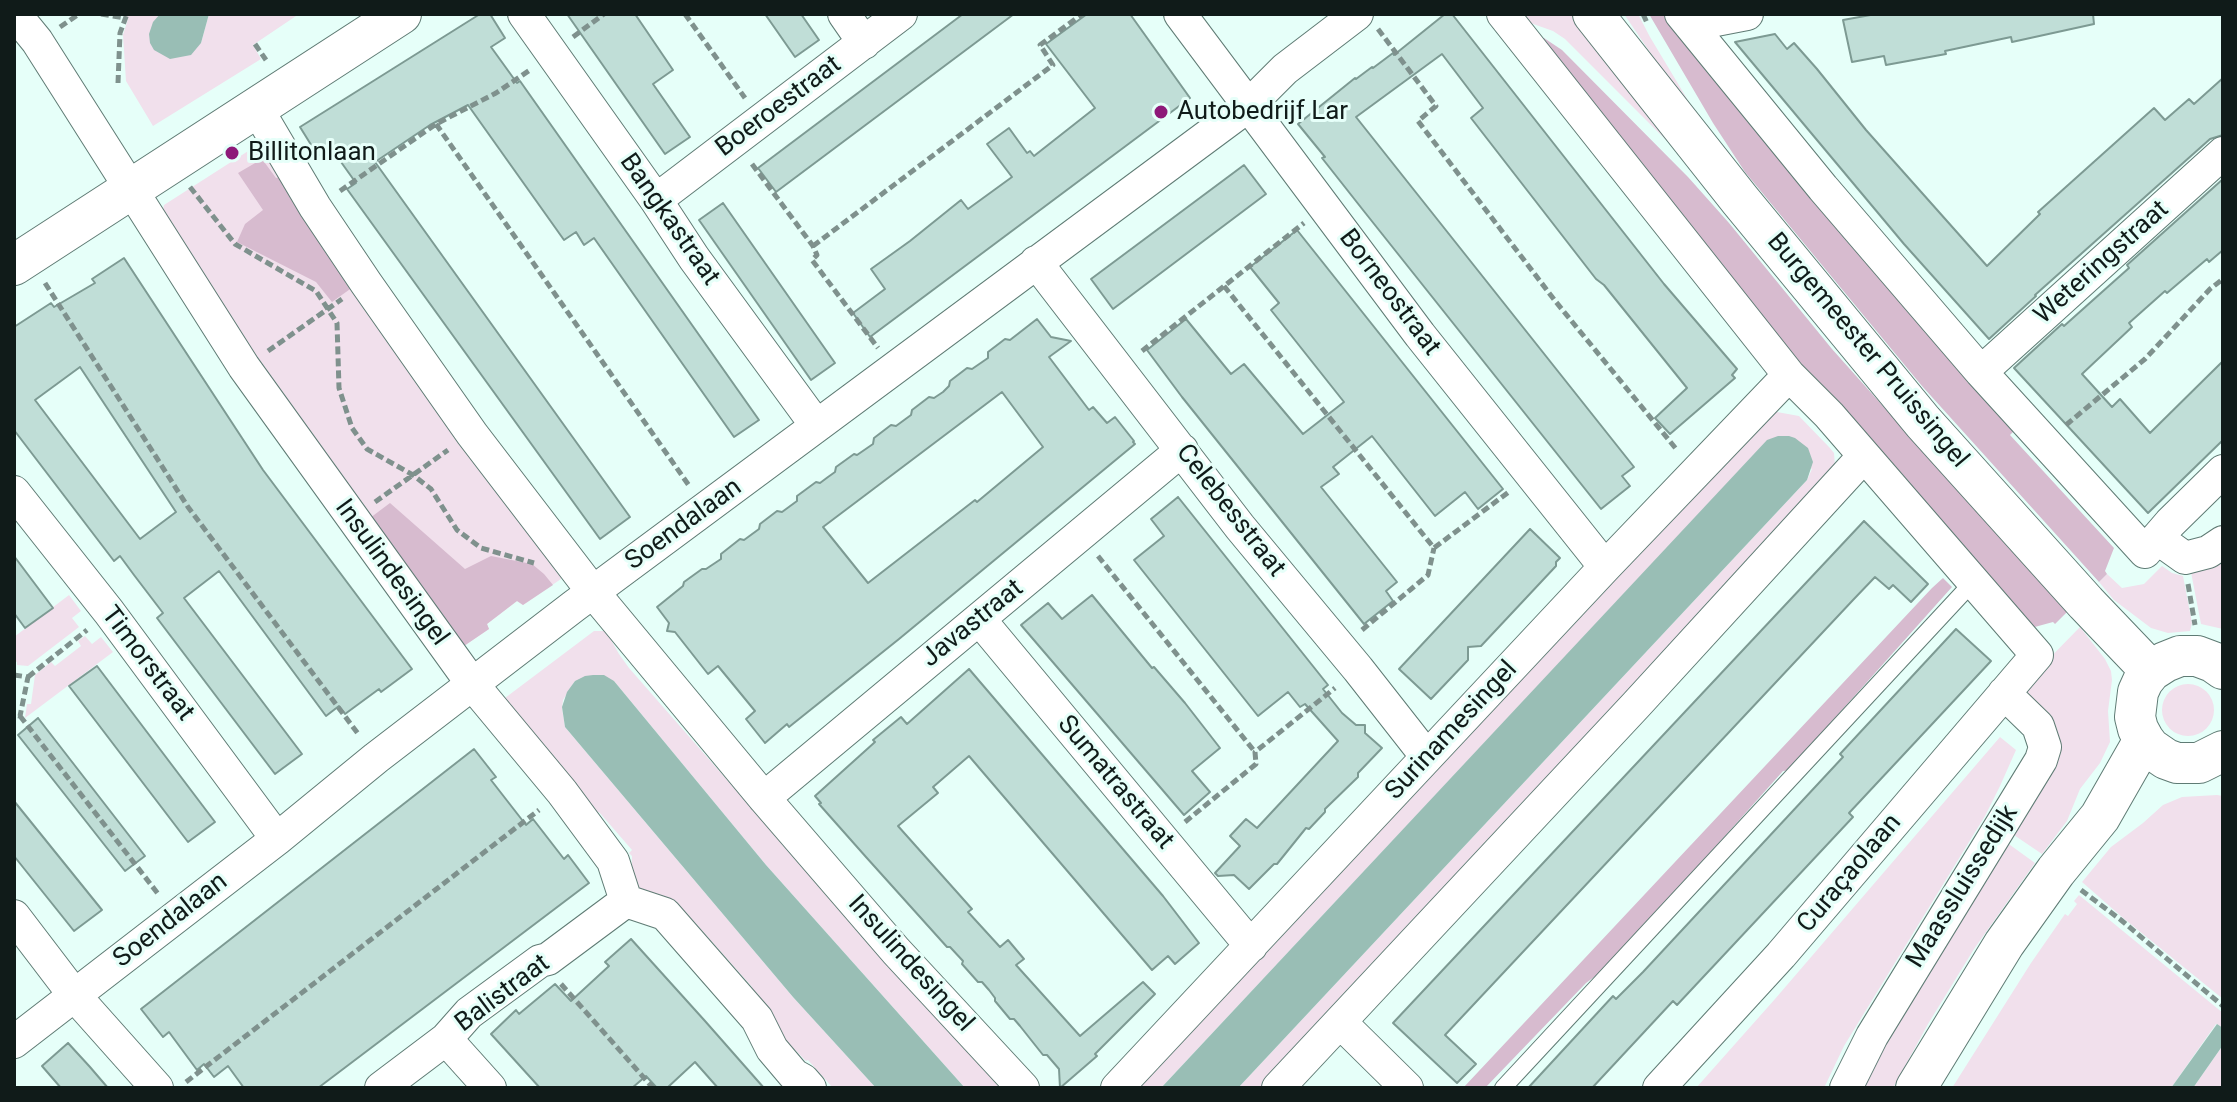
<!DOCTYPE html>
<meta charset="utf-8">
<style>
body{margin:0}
#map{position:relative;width:2237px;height:1102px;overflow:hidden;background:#e6fff9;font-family:Roboto,sans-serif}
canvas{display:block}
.frame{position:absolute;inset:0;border:16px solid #101b19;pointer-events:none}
</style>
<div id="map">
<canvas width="2237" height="1102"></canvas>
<div class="frame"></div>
</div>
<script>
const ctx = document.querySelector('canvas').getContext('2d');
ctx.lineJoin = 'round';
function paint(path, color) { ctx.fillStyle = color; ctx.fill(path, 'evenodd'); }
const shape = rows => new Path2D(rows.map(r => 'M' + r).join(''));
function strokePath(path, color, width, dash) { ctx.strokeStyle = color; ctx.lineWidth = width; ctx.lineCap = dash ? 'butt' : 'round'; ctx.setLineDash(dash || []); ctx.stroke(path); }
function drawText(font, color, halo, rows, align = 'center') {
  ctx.font = font + ' Roboto,sans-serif'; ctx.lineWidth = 6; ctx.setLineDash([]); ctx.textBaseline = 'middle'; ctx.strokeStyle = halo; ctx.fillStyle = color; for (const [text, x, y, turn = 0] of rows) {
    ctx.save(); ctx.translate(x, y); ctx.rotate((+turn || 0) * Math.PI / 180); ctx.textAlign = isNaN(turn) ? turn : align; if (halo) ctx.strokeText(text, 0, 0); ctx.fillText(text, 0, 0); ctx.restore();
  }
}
const green = shape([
 [119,14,160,14,157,16,201,43,209,14,299,14,253,45,261,59,153,126,126,81,123,35,128,19],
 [1514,14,1573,14,1696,168,1695,169,1565,39,1553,31,1522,20],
 [1624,14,1638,14,1650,37,1704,127,1702,129],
 [256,146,266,150,561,572,561,579,523,605,517,601,487,624,489,629,464,646,257,364,162,214,164,205],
 [1777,412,1799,416,1829,447,1834,453,1835,466,1828,483,1261,1088,1238,1088,1807,480,1812,469,1767,441,1161,1088,1134,1088,1769,415],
 [2223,552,2223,629,2201,624,2190,567],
 [2162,566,2172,573,2183,576,2192,623,2190,631,2168,633,2151,628,2114,600,2099,582,2107,574,2122,588,2144,584],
 [69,595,81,611,72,618,79,627,28,666,17,665,17,662,14,661,14,637],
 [2080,627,2105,659,2111,671,2112,680,2108,711,2110,742,2100,763,2080,789,2067,821,2042,854,2011,833,2053,766,2027,697,2027,688,2031,677],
 [594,631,606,631,619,654,629,668,891,967,1001,1088,965,1088,766,865,614,681,575,681,563,700,562,708,565,727,793,997,876,1088,833,1088,808,1060,806,1061,780,1035,751,989,752,987,689,916,686,918,642,896,631,883,632,856,629,853,632,850,599,812,596,814,501,701],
 [85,636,92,644,101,637,113,652,25,718,27,704,31,704,35,675,51,662,55,666,81,646,78,641],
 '2162 710a26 26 0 1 1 52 0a26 26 0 1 1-52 0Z',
 [2000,737,2016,750,2000,786,1985,816,1844,1046,1824,1088,1696,1088,1775,999],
 [2217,795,2223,796,2223,999,2122,917,2082,882,2111,847,2143,823,2163,805,2182,797],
 [2006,842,2035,863,1974,949,1928,1024,1893,1088,1856,1088],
 [2079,895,2223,1013,2223,1028,2216,1024,2171,1088,1952,1088,2031,963,2065,914,2068,916,2077,904,2074,901],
 [2223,1045,2223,1088,2193,1088]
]);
const forest = shape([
 [1649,14,1670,14,2018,427,2010,435,2114,548,2105,571,2107,574,2099,582,1922,386,1745,172,1713,123],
 [1544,38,1562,50,1688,177,1729,223,1832,349,2067,612,2055,624,2053,622,2031,628,1802,373,1541,39],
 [262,159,276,178,283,176,353,287,332,302,316,282,237,242,245,224,263,210,238,173],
 [390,503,465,569,491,556,532,564,544,574,553,585,523,605,517,601,487,624,489,629,464,646,366,521],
 [1943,578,1952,587,1808,748,1809,755,1794,770,1783,771,1609,966,1586,983,1485,1088,1463,1088,1932,588]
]);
const water = shape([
 [160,14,209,14,201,43,191,55,170,59,154,50,150,43,149,34,153,22],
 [1778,436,1789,436,1795,438,1808,448,1813,462,1807,480,1238,1088,1161,1088,1767,440],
 [593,675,604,675,614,681,766,865,965,1088,876,1088,793,997,565,727,562,707,567,692,575,681,585,676],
 [2217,1024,2223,1028,2223,1045,2193,1088,2171,1088]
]);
const building = shape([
 [480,14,490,14,505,38,491,47,517,83,520,81,759,420,734,437,594,238,584,245,576,232,564,240,468,105,430,125,375,162,630,517,600,539,347,189,356,183,331,148,318,156,300,127,480,14],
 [567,14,635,14,673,70,653,84,690,137,665,154,567,14],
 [765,14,801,14,819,40,795,57,765,14],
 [963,14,1014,14,776,192,758,168,963,14],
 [1087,14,1130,14,1190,98,870,337,853,313,885,289,871,269,910,241,961,200,968,209,1012,177,987,144,1009,128,1027,153,1030,151,1034,156,1095,108,1046,44,1087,14],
 [1445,14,1452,14,1664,284,1737,369,1732,375,1735,378,1670,434,1655,418,1687,388,1604,285,1596,279,1471,118,1483,108,1442,54,1356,117,1634,467,1622,476,1630,486,1601,509,1363,210,1322,158,1325,157,1298,124,1355,78,1356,79,1372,67,1373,68,1393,53,1394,55,1445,14],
 [1876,14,2093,14,2094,24,2012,42,2011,37,1945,51,1946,54,1886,65,1884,56,1852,62,1843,20,1876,14],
 [1775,34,1787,49,1794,43,1817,69,1866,130,1987,266,2040,214,2038,212,2154,108,2165,120,2189,99,2194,104,2223,78,2223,135,2210,139,2035,295,2036,296,1989,339,1904,244,1735,42,1775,34],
 [1244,165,1266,194,1113,309,1091,279,1244,165],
 [2223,179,2223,250,2209,262,2207,259,2167,293,2165,291,2129,323,2132,327,2082,374,2112,407,2120,399,2150,433,2223,361,2223,440,2148,513,2014,368,2062,324,2064,326,2111,284,2129,268,2127,265,2223,179],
 [723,203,835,363,811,380,699,220,723,203],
 [1297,230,1503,489,1478,509,1465,492,1435,516,1372,436,1333,467,1339,474,1321,487,1397,582,1386,591,1393,601,1364,624,1182,397,1147,350,1186,319,1231,374,1244,364,1303,434,1344,402,1271,310,1279,303,1250,267,1297,230],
 [124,258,263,470,412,669,381,692,379,689,345,714,339,706,326,716,219,571,184,598,302,754,275,774,157,618,163,613,134,575,120,556,114,561,14,430,14,327,51,303,54,307,95,283,92,279,124,258],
 [80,367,176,512,140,539,35,400,80,367],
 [1037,319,1051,337,1071,341,1049,357,1089,410,1093,407,1107,423,1115,417,1134,441,1133,442,1135,444,899,639,789,727,787,724,765,743,746,719,755,711,718,666,708,674,675,632,667,631,669,623,657,607,683,586,684,582,702,569,706,569,721,559,721,554,740,539,744,540,759,529,760,524,777,511,782,512,797,501,797,496,816,482,820,483,828,477,835,472,836,467,854,454,857,455,873,444,874,438,891,425,896,426,911,415,912,410,929,397,934,398,943,392,949,386,950,381,967,368,972,369,988,358,988,352,1005,339,1010,340,1037,319],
 [1002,392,1043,447,977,502,975,500,868,583,823,527,1002,392],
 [1178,497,1328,685,1323,689,1342,713,1356,725,1365,725,1365,733,1382,748,1358,773,1358,777,1325,809,1325,812,1309,829,1306,828,1277,864,1274,864,1249,889,1234,875,1218,876,1215,873,1240,846,1230,836,1246,819,1257,828,1338,741,1305,704,1300,707,1288,692,1258,716,1134,560,1164,536,1151,519,1178,497],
 [1864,521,1928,584,1911,602,1893,585,1889,589,1875,577,1853,600,1445,1035,1476,1064,1457,1083,1393,1023,1864,521],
 [1530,529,1560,558,1556,562,1556,566,1481,646,1468,647,1468,660,1431,699,1399,669,1530,529],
 [14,556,53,608,25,628,14,613,14,556],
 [1092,595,1152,668,1154,667,1185,703,1220,748,1192,771,1210,792,1184,815,1021,625,1048,603,1062,619,1092,595],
 [1956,629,1991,661,1849,813,1853,817,1677,1005,1673,1001,1592,1088,1528,1088,1613,996,1616,999,1643,972,1843,757,1840,754,1956,629],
 [97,666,215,822,188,842,69,686,97,666],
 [969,669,1163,896,1199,943,1175,964,1168,956,1152,970,969,756,933,787,938,793,898,826,972,909,968,912,1000,947,1008,940,1024,959,1016,965,1080,1036,1143,982,1155,994,1095,1054,1097,1056,1060,1088,1059,1069,1047,1055,1043,1055,1020,1026,1014,1019,1010,1019,995,1001,995,998,989,990,982,982,978,982,962,964,963,961,950,947,947,947,866,857,819,804,821,803,815,796,875,742,873,740,901,717,907,724,969,669],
 [38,718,145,856,125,871,18,735,38,718],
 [474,749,496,777,491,780,526,825,533,819,564,859,568,855,589,883,318,1088,244,1088,228,1066,214,1077,204,1064,197,1070,169,1032,163,1037,141,1009,474,749],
 [14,801,102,910,74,931,14,856,14,801],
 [631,939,705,1021,764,1088,718,1088,695,1062,667,1088,657,1088,646,1076,632,1088,540,1088,491,1034,516,1010,519,1014,555,984,571,1001,609,966,605,962,631,939],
 [68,1043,90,1067,108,1088,61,1088,42,1066,68,1043]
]);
const path = shape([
 [101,14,125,18],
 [685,14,745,98],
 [1643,14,1648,25],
 [60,27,79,14],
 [1378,29,1436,106,1418,121,1556,302,1677,450],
 [573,37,604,14],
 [255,44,266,60],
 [118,83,120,33,127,14],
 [436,124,690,487],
 [752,164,813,246,817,255,812,260,878,348],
 [190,187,235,244,316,291,337,323,339,388,352,428,367,449,413,475,431,489,457,530,481,548,534,563],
 [340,191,436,124,496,93,530,70],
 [813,246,1053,65,1040,45,1082,14],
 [45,283,188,507,359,735],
 [1224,286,1434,548,1510,491],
 [268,351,342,299],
 [1142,351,1304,223],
 [2066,425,2145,359,2210,289,2223,279],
 [375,502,448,450],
 [1098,556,1255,752],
 [2188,584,2195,625],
 [1362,630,1428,575,1434,548],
 [14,675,28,677,20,716,14,715],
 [28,677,87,630],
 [20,716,159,895],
 [1185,822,1256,764,1255,752,1335,688],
 [2081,890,2121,920,2223,1006],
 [561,984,653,1088],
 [186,1082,539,810]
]);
const service = shape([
 [1503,1088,1973,582]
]);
const minor = shape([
 [15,14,37,41,244,367,473,685,562,792,613,861,626,901,665,914,757,1019,772,1049,794,1075,803,1080,810,1088],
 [524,14,656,200,694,258,816,425],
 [844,14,864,43],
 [1180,14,1420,335,1605,567],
 [1503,14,1789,375,1829,415,2037,655,1781,955,1659,1088],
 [1681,14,1823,188,1981,372,2145,552,2170,523,2223,471],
 [1690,25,1747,14],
 [256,107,315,207,366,283,472,434,593,592,764,798,896,951,1023,1088],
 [656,200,901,14],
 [1036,262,1240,527,1358,669,1427,757],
 [1981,372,2223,153],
 [14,492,109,612,277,839],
 [2157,538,2185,558,2208,552,2223,542],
 [980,620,1251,946],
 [764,798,1182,450],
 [14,916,75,996,157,1088],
 [1340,1022,1407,1088],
 [446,1039,490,1088],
 [14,1042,277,839,376,758,574,606,1248,106,1285,69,1357,14],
 [381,1088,446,1039,469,1013,540,961,548,959,626,901],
 [1117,1088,1605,567,1789,375],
 [1278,1088,1636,705,1864,456],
 [1846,1088,1872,1036,2041,760,2045,747,2038,726,2004,693]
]);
const tertiary = shape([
 [1593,14,1740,200,1923,422,2086,603,2151,671],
 [14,265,401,14],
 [2223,669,2213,662,2197,656,2180,656,2165,662,2151,671,2143,681,2138,692,2135,717,2138,729,2144,740,2150,748,2166,759,2177,763,2199,763,2223,751],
 [1916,1088,2004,944,2056,871,2100,817,2144,740]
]);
const markers = [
 [1161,112,8,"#8e1979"],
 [232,153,8,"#8e1979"]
];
const streetNames = [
 ["Boeroestraat",779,107,-37],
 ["Bangkastraat",669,220,55],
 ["Weteringstraat",2102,263,-42],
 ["Borneostraat",1389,293,53],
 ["Burgemeester Pruissingel",1867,351,50],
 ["Celebesstraat",1230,511,52],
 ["Soendalaan",684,525,-36],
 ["Insulindesingel",391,573,54],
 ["Javastraat",973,624,-39],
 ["Timorstraat",147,664,53],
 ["Surinamesingel",1452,731,-47],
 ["Sumatrastraat",1115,783,50],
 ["Curaçaolaan",1850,874,-50],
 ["Maassluissedijk",1963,887,-58],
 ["Soendalaan",171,921,-38],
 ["Insulindesingel",910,964,48],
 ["Balistraat",503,994,-37]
];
const poiNames = [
 ["Autobedrijf Lar",1177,112],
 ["Billitonlaan",248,153]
];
paint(green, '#f1e0ec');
paint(forest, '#d7bbcf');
paint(water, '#99beb5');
paint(building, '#c0ded7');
strokePath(building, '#7d9a93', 2);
strokePath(service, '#5f7b74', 18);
strokePath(minor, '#5f7b74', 34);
strokePath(tertiary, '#5f7b74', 42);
strokePath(path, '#7f918d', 5, [8, 4]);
strokePath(service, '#fff', 16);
strokePath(minor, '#fff', 32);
strokePath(tertiary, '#fff', 40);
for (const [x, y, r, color] of markers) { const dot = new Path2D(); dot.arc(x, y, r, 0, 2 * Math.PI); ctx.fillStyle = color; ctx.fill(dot); strokePath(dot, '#e6fff9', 3); }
drawText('26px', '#101b19', '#e6fff9', streetNames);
drawText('26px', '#101b19', '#e6fff9', poiNames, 'left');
</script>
